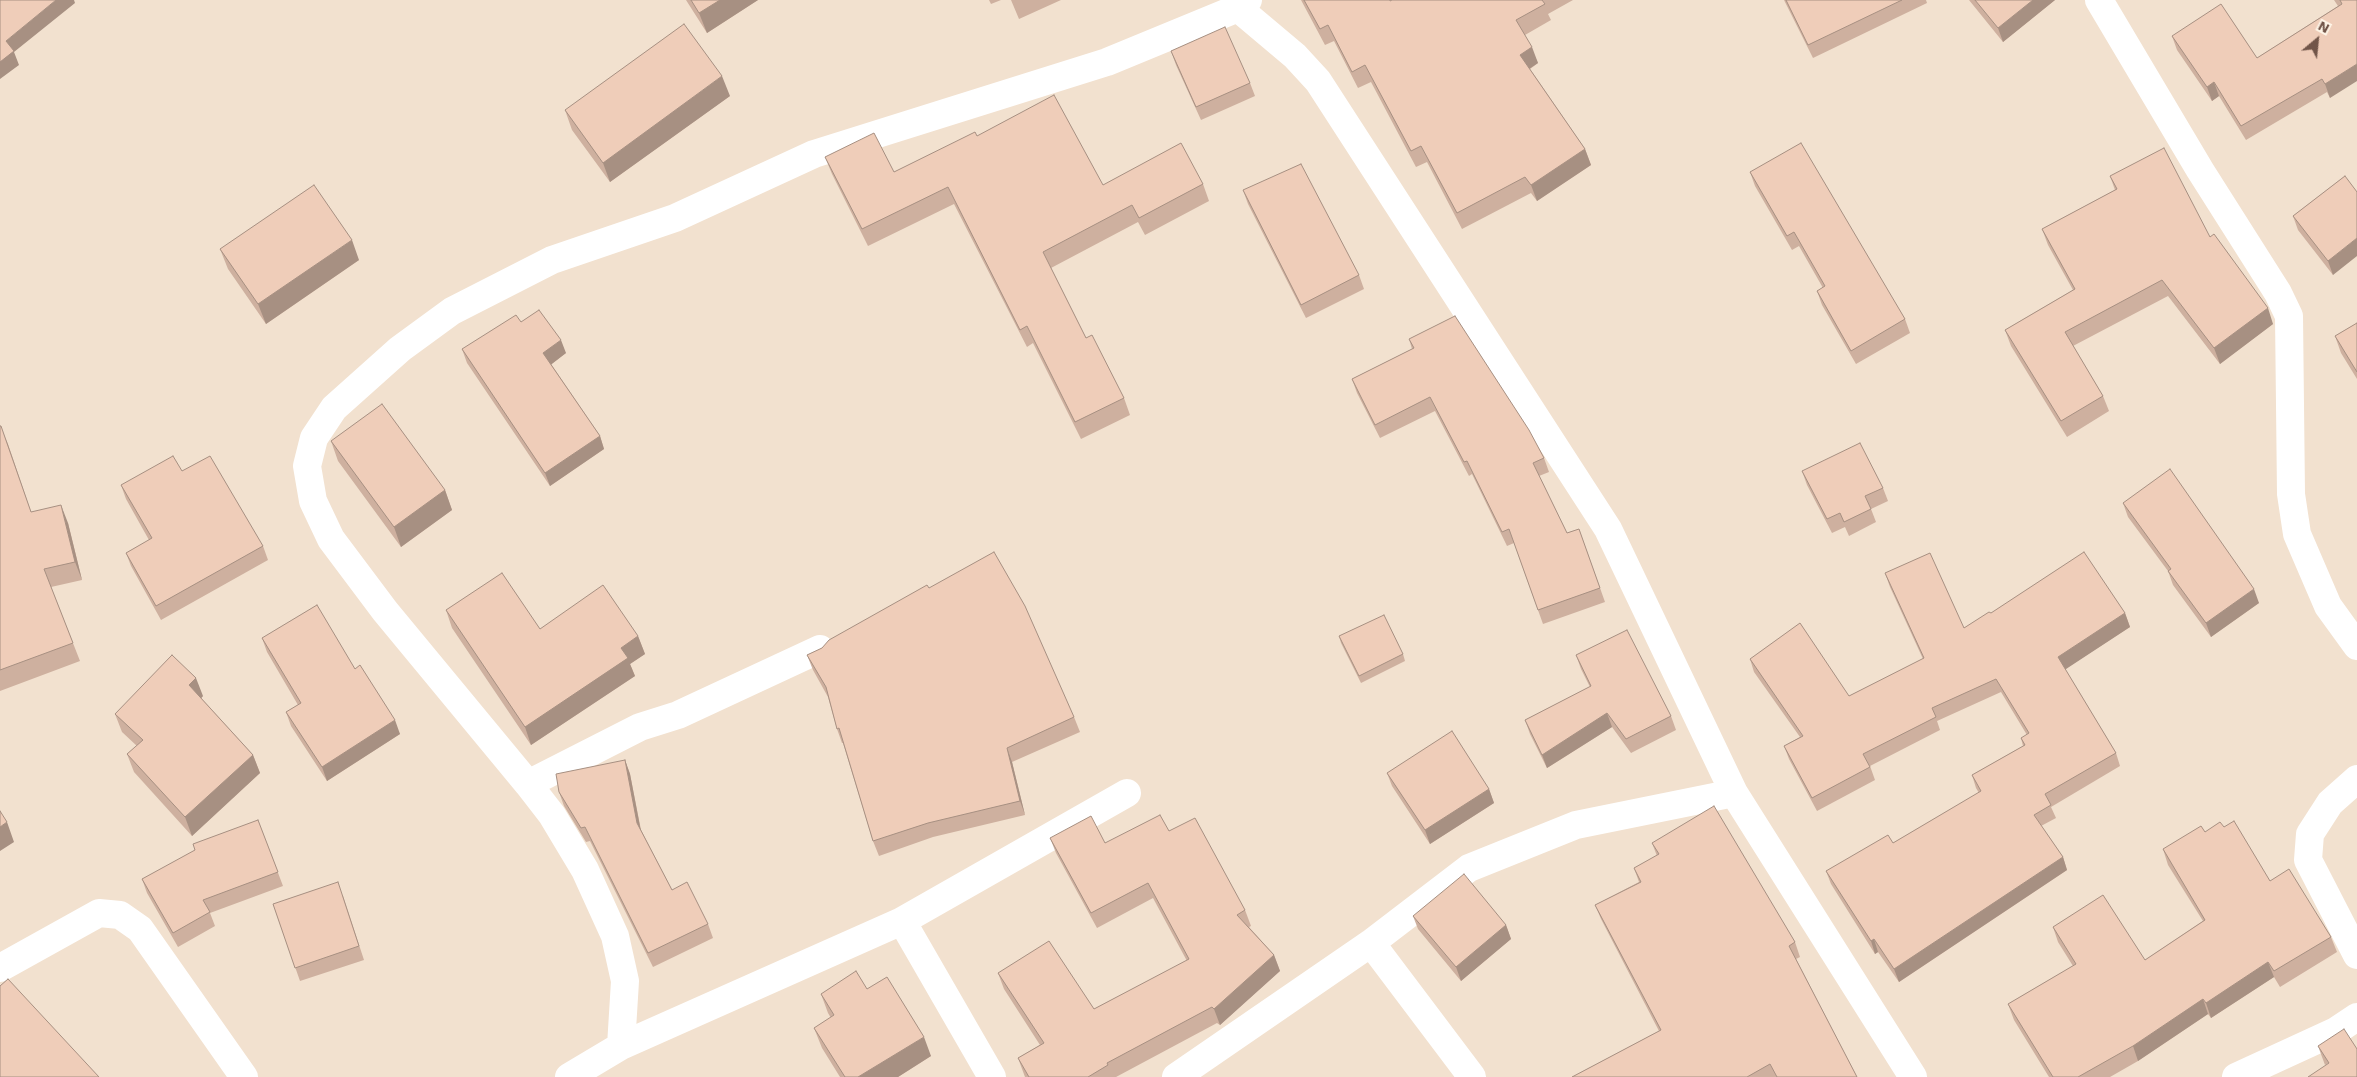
<!DOCTYPE html>
<style>
body{margin:0}
#map{position:relative;width:2357px;height:1077px;overflow:hidden;background:#fbf0e0;font-family:"Work Sans",sans-serif}
canvas{display:block}
.north{position:absolute;left:2292px;top:15px;width:50px;height:50px;-webkit-text-stroke:4px #fef4e6;paint-order:stroke;rotate:28deg;font-size:14px;font-weight:700;line-height:20px;text-align:center;color:#715549}
.north::after{content:'';display:block;margin:auto;width:18px;height:22px;background:#715549;clip-path:polygon(50% 0,100% 100%,50% 72%,0 100%)}
</style>
<div id="map">
<canvas width="2357" height="1077"></canvas>
<div class="north">N</div>
</div>
<script>
const ctx = document.querySelector('canvas').getContext('2d');
ctx.lineJoin = 'round';
function paint(path, color) { ctx.fillStyle = color; ctx.fill(path, 'evenodd'); }
const shape = rows => new Path2D(rows.map(r => 'M' + r).join(''));
function strokePath(path, color, width, dash) { ctx.strokeStyle = color; ctx.lineWidth = width; ctx.lineCap = dash ? 'butt' : 'round'; ctx.setLineDash(dash || []); ctx.stroke(path); }
const residential = shape([
 [0,0,2357,0,2357,1077,0,1077]
]);
const minor = shape([
 [2099,0,2200,170,2278,293,2289,316,2291,494,2297,534,2328,606,2357,646],
 [1238,8,1295,56,1318,81,1608,529,1734,793,1913,1077],
 [2357,779,2330,803,2310,834,2308,860,2357,955],
 [528,784,640,727,678,715,820,649],
 [902,921,992,1077],
 [1371,943,1472,1077],
 [0,968,99,913,120,915,140,929,244,1077],
 [621,1046,625,981,615,936,585,870,552,815,528,784,385,611,331,539,313,501,307,466,314,438,334,408,400,349,452,311,552,260,675,218,814,154,1107,62,1238,8,1248,0],
 [569,1077,621,1046,902,921,1127,793],
 [1176,1077,1371,943,1469,868,1576,825,1734,793],
 [2236,1077,2336,1031,2357,1017]
]);
const wall = shape([
 [686,0,758,0,707,33],
 [989,0,1001,0,991,4],
 [1011,0,1061,0,1019,19],
 [1301,0,1390,0,1390,1,1392,0,1573,0,1548,14,1551,20,1525,35,1538,63,1530,69,1585,149,1591,165,1537,201,1531,193,1462,229,1427,162,1416,167,1371,82,1358,88,1334,41,1325,45],
 [1784,0,1926,0,1927,3,1813,58],
 [1969,0,2055,0,2003,42],
 [2334,0,2357,0,2330,98,2327,92,2246,140,2219,96,2212,101,2177,50,2172,36,2257,58,2338,6],
 [1171,51,1250,83,1255,96,1201,120,1176,65],
 [730,96,610,182,572,130,565,110],
 [977,136,1103,185,1203,184,1209,201,1145,235,1138,222,1051,268,1086,338,1124,398,1130,415,1081,439,1033,343,1027,347,954,204,868,246,832,174,825,157,894,172],
 [1750,172,1905,319,1910,333,1856,364,1822,305,1817,291,1823,288,1799,246,1792,250,1755,186],
 [2110,176,2210,237,2273,324,2220,364,2168,296,2073,346,2103,396,2109,411,2067,437,2011,346,2005,330,2073,290,2048,245,2042,229,2115,190],
 [2345,176,2333,275,2298,230,2293,216],
 [1243,190,1359,275,1364,289,1306,318,1248,204],
 [220,249,359,260,266,324,228,269],
 [521,322,566,353,551,364,600,436,604,449,550,486,467,363,462,349],
 [2357,323,2357,379,2341,353,2335,336],
 [1409,339,1544,458,1549,472,1539,476,1567,533,1579,529,1605,602,1543,624,1514,543,1507,546,1472,474,1469,476,1435,411,1380,438,1357,393,1352,379,1412,349],
 [0,426,8,444,31,512,68,523,82,580,51,587,80,661,0,691],
 [331,441,445,490,452,510,401,547,338,461],
 [182,471,263,546,268,560,161,620,131,566,126,553,149,540,126,499,121,485],
 [1802,471,1883,488,1888,501,1871,509,1876,522,1849,536,1845,527,1832,533,1807,485],
 [2123,503,2259,603,2211,637,2173,585,2168,571,2128,517],
 [1885,573,1964,628,1991,613,2125,613,2130,627,2065,669,2116,753,2120,766,2051,807,2056,818,2041,826,2063,857,2067,870,1899,982,1878,952,1875,954,1831,884,1826,871,1893,843,1979,793,1976,788,1972,775,2023,746,2021,738,2027,735,2001,692,1937,721,1940,730,1870,766,1875,780,1817,811,1789,759,1784,746,1800,737,1754,672,1750,659,1849,696,1923,659,1890,587],
 [929,588,1074,717,1080,732,1012,762,1025,815,933,837,879,856,873,841,843,743,842,743,837,729,828,697,813,670,807,655,822,648],
 [446,610,540,629,638,636,645,654,630,664,635,676,531,745,452,628],
 [1339,636,1403,654,1405,661,1361,683,1341,643],
 [262,638,355,669,400,734,327,781,291,726,286,712,298,705,267,652],
 [1576,655,1671,716,1676,730,1631,753,1612,727,1547,768,1530,734,1525,720,1590,687,1581,669],
 [203,696,201,698,253,755,260,773,192,836,134,772,127,754,137,746,122,732,115,714],
 [625,760,630,774,641,830,672,890,708,924,713,938,653,967,590,841,586,842,564,806,559,792],
 [1387,773,1489,789,1494,803,1430,844,1392,786],
 [258,820,283,886,210,913,215,926,178,947,147,893,142,879],
 [2224,827,2270,881,2331,937,2337,952,2280,987,2274,977,2211,1018,2208,1014,2138,1061,2110,1077,2049,1077,2014,1020,2008,1004,2073,966,2058,942,2053,927,2145,960,2203,921,2168,865,2163,849,2205,832],
 [1169,831,1245,910,1251,926,1249,927,1274,955,1280,971,1220,1025,1217,1023,1116,1077,1025,1077,1018,1058,1040,1045,1004,989,998,973,1094,1009,1187,961,1153,898,1097,928,1056,853,1050,838,1105,843],
 [1652,843,1795,942,1800,957,1796,959,1857,1077,1572,1077,1659,1031,1601,919,1595,905,1639,882,1634,868,1657,856],
 [343,896,364,960,300,981,273,904],
 [1413,916,1506,925,1511,939,1461,981,1418,929],
 [867,989,931,1056,898,1077,840,1077,822,1048,814,1028,831,1018,828,1013,821,994],
 [2318,1046,2357,1049,2325,1065]
]);
const shadedWall = shape([
 [56,0,74,0,75,3,14,52,19,65,0,79,0,62,6,41],
 [720,0,758,0,707,33,699,13],
 [2033,0,2055,0,2003,42,1998,28],
 [1532,47,1538,63,1526,71,1520,55],
 [2357,64,2357,81,2330,98,2325,84],
 [722,76,730,96,610,182,603,163],
 [2214,82,2219,96,2212,101,2207,87],
 [1585,149,1591,165,1537,201,1531,185],
 [2357,238,2357,256,2333,275,2328,261],
 [352,240,359,260,266,324,258,304],
 [2268,308,2273,324,2220,364,2214,348],
 [561,340,566,353,548,367,543,353],
 [600,436,604,449,550,486,545,473],
 [445,490,452,510,401,547,394,527],
 [61,505,68,523,82,580,75,562],
 [2254,589,2259,603,2211,637,2206,623],
 [2125,613,2130,627,2063,671,2058,657],
 [638,636,645,654,630,664,635,676,531,745,525,727,621,648],
 [196,678,203,696,196,704,189,685],
 [1607,713,1612,727,1547,768,1542,755],
 [395,720,400,734,327,781,322,767],
 [1007,748,1012,762,1025,815,1020,801],
 [253,755,260,773,192,836,185,817],
 [625,760,630,774,642,837,637,823],
 [1489,789,1494,803,1430,844,1425,830],
 [7,822,14,842,0,851,0,827],
 [2063,857,2067,870,1899,982,1894,969],
 [1506,925,1511,939,1461,981,1456,967],
 [1874,939,1878,952,1875,954,1871,941],
 [1274,955,1280,971,1220,1025,1214,1009],
 [2268,962,2274,977,2211,1018,2206,1003],
 [2203,999,2208,1014,2138,1061,2133,1046],
 [924,1037,931,1056,898,1077,858,1077]
]);
const building = shape([
 [0,0,56,0,6,41,14,51,0,62,0,0],
 [691,0,720,0,699,13,691,0],
 [1304,0,1390,0,1390,1,1392,0,1542,0,1545,4,1516,20,1532,47,1520,55,1585,149,1531,185,1525,177,1457,213,1421,146,1411,151,1365,65,1352,72,1328,25,1320,29,1304,0],
 [1786,0,1902,0,1808,45,1786,0],
 [1975,0,2033,0,1998,28,1975,0],
 [2340,0,2357,0,2357,64,2325,84,2322,79,2241,126,2214,82,2207,87,2172,36,2221,4,2257,58,2342,4,2340,0],
 [684,24,722,76,603,163,565,110,684,24],
 [1225,27,1250,83,1196,107,1171,51,1225,27],
 [1054,95,1103,185,1181,143,1203,184,1139,218,1132,205,1043,252,1086,338,1092,335,1124,398,1075,422,1027,326,1020,330,948,187,862,229,825,157,874,133,894,172,975,132,977,136,1054,95],
 [1801,143,1905,319,1851,351,1817,291,1825,286,1794,232,1787,236,1750,172,1801,143],
 [2164,148,2210,237,2214,234,2268,308,2214,348,2162,280,2065,332,2103,396,2061,421,2005,330,2075,289,2042,229,2117,189,2110,176,2164,148],
 [1301,164,1359,275,1301,305,1243,190,1301,164],
 [2345,176,2357,192,2357,238,2328,261,2293,216,2345,176],
 [314,185,352,240,258,304,220,249,314,185],
 [539,310,561,340,543,353,600,436,545,473,462,349,516,315,521,322,539,310],
 [1455,316,1529,430,1544,458,1533,463,1567,533,1579,529,1600,588,1538,610,1509,529,1502,532,1467,461,1464,462,1430,397,1375,425,1352,379,1414,348,1409,339,1455,316],
 [2357,323,2357,372,2335,336,2357,323],
 [382,404,445,490,394,527,331,441,382,404],
 [0,426,1,426,31,512,61,505,75,562,44,569,73,643,0,670,0,426],
 [1860,443,1883,488,1865,496,1871,509,1844,522,1840,513,1827,519,1802,471,1860,443],
 [173,456,182,471,210,456,263,546,156,606,126,553,152,538,121,485,173,456],
 [2170,469,2254,589,2206,623,2168,571,2171,569,2123,503,2170,469],
 [994,552,1025,606,1074,717,1007,748,1020,801,928,823,873,841,839,728,837,729,826,687,807,655,822,648,829,640,927,585,929,588,994,552],
 [2084,552,2125,613,2058,657,2116,753,2045,794,2051,805,2034,815,2063,857,1894,969,1874,939,1871,941,1826,871,1888,835,1893,843,1981,791,1972,775,2025,745,2021,738,2029,733,1996,679,1932,708,1936,717,1863,754,1870,767,1812,798,1784,746,1803,736,1750,659,1800,623,1849,696,1924,658,1885,573,1930,553,1964,628,1989,612,1991,613,2084,552],
 [502,573,540,629,603,585,638,636,621,648,628,658,525,727,446,610,502,573],
 [317,605,355,669,360,665,395,720,322,767,286,712,301,703,262,638,317,605],
 [1384,615,1403,654,1359,676,1339,636,1384,615],
 [1627,630,1671,716,1626,739,1607,713,1542,755,1525,720,1591,686,1576,655,1627,630],
 [172,655,196,678,189,685,253,755,185,817,127,754,143,740,115,714,172,655],
 [1452,731,1489,789,1425,830,1387,773,1452,731],
 [625,760,637,823,672,890,687,882,708,924,648,953,585,827,581,828,559,792,556,774,625,760],
 [1714,806,1795,942,1789,946,1857,1077,1777,1077,1770,1064,1747,1077,1572,1077,1661,1030,1595,905,1641,882,1634,868,1659,854,1652,843,1714,806],
 [0,811,7,822,0,827,0,811],
 [1160,815,1169,831,1195,818,1245,910,1237,915,1274,955,1214,1009,1212,1007,1107,1063,1108,1065,1088,1077,1029,1077,1018,1058,1044,1043,998,973,1049,941,1094,1009,1189,959,1148,883,1091,913,1050,838,1091,816,1105,843,1160,815],
 [258,820,278,872,203,900,210,912,173,933,142,879,195,850,193,844,258,820],
 [2234,821,2270,881,2289,869,2331,937,2274,971,2268,962,2206,1003,2203,999,2133,1046,2078,1077,2053,1077,2008,1004,2076,964,2053,927,2103,895,2145,960,2205,920,2163,849,2201,826,2205,832,2220,822,2224,827,2234,821],
 [1464,874,1506,925,1456,967,1413,916,1464,874],
 [338,882,359,946,295,968,273,904,338,882],
 [856,971,867,989,887,977,924,1037,858,1077,845,1077,814,1028,834,1015,821,994,856,971],
 [8,979,99,1077,0,1077,0,986,8,979],
 [2344,1029,2357,1049,2357,1077,2308,1077,2329,1063,2318,1046,2344,1029]
]);
paint(residential, '#f2e1cf');
strokePath(minor, '#fff', 28);
paint(wall, '#ceb09f');
paint(shadedWall, '#a79082');
paint(building, '#efcdb9');
strokePath(building, '#a79082', 1);
</script>
